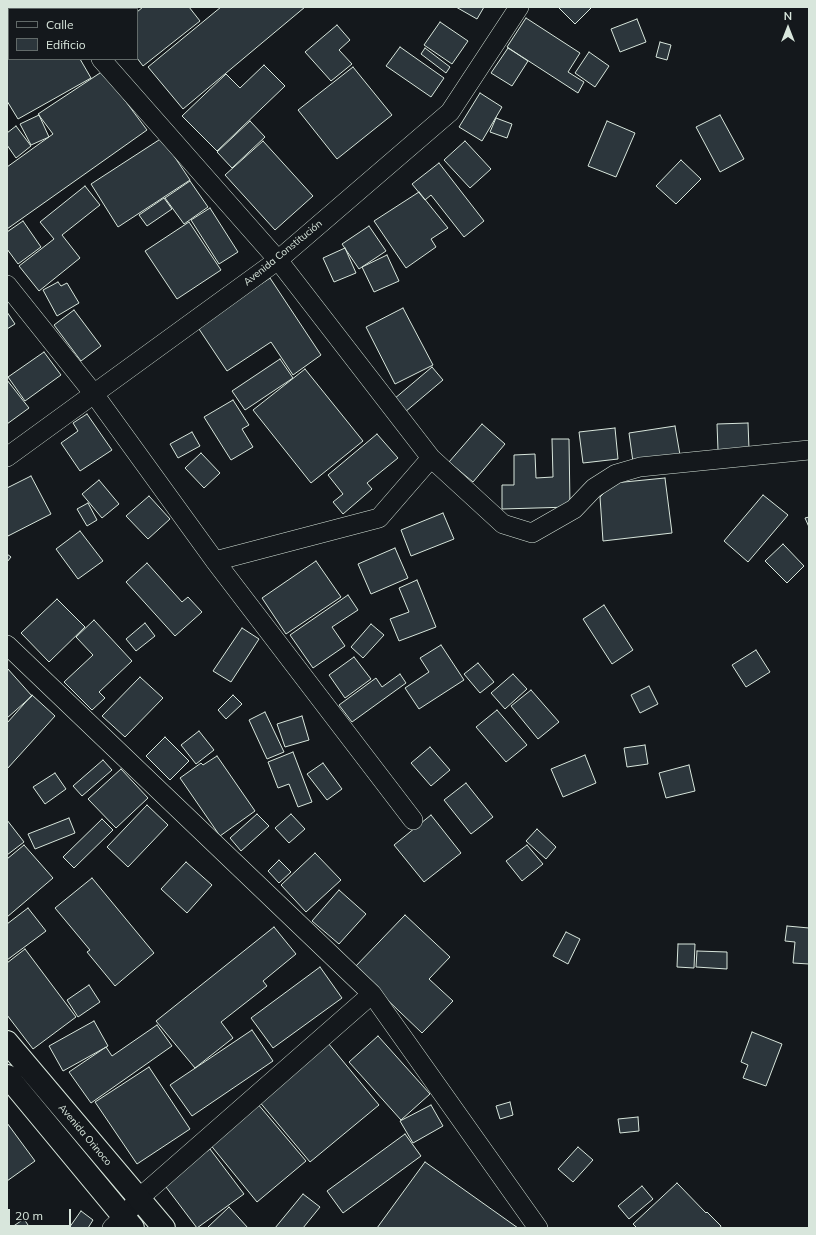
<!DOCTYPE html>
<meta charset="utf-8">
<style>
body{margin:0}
#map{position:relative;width:816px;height:1235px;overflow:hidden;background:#14181c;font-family:Mulish,sans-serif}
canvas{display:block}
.frame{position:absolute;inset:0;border:8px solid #d8e6dc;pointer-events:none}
.legend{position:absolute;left:8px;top:8px;width:130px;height:52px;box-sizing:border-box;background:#14181c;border:1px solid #626a69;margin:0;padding:5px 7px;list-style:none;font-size:12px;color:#d8e6dc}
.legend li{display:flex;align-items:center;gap:8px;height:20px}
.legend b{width:20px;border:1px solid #626a69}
.north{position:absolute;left:768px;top:8px;width:40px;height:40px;-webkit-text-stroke:3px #14181c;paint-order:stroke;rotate:0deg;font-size:11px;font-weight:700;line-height:16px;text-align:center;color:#d8e6dc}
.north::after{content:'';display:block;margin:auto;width:14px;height:18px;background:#d8e6dc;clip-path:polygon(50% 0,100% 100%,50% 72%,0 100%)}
.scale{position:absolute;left:8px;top:1209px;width:63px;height:18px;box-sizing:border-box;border:2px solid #d8e6dc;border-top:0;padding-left:5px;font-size:12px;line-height:14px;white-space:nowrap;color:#d8e6dc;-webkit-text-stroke:3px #14181c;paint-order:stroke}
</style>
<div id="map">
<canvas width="816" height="1235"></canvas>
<div class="frame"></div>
<ul class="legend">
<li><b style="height:5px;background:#14181c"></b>Calle</li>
<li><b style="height:11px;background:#2c363c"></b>Edificio</li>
</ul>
<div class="north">N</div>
<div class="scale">20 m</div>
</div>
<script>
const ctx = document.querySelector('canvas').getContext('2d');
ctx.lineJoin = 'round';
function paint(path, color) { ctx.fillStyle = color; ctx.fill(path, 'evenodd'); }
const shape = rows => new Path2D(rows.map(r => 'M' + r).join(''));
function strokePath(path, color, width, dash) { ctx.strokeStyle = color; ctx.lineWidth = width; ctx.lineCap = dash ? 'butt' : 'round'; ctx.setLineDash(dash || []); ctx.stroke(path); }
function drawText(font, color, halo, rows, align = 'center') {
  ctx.font = font + ' Mulish,sans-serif'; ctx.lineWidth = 3; ctx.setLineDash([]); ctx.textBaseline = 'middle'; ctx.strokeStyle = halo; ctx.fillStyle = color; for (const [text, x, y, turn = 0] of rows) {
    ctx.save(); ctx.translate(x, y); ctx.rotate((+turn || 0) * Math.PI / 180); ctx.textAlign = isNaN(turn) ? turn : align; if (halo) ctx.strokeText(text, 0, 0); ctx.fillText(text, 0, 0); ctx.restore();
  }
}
const building = shape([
 [7,7,26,7,28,9,9,9,9,31,7,32,7,7],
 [143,7,189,7,200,21,143,66,137,58,137,12,143,7],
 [221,7,305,7,183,109,148,67,221,7],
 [456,7,484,7,477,19,456,7],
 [558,7,592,7,575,24,558,7],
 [526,18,580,53,568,72,584,82,578,93,507,47,526,18],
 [637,19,646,42,620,52,611,29,637,19],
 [440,22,468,41,452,64,424,45,440,22],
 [337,25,350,40,339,50,352,64,331,81,305,52,337,25],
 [9,35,9,59,80,59,91,78,18,119,7,101,7,37,9,35],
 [660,42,671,45,667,60,656,57,660,42],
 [400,47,444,78,431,97,386,66,400,47],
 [425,48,450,67,446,73,421,54,425,48],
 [508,48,528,61,512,86,491,73,508,48],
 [589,52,609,66,595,87,575,73,589,52],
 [264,65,285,86,217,151,182,116,226,74,240,88,264,65],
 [353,67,392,115,337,159,298,110,353,67],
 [103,71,147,130,7,229,7,167,53,134,38,114,103,71],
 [480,93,502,107,482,141,459,127,480,93],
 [39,115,49,137,31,145,20,124,39,115],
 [720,115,744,159,720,172,696,127,720,115],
 [496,118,512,124,507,138,490,132,496,118],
 [250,121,265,137,232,168,217,152,250,121],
 [607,121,635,133,616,177,588,166,607,121],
 [16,126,31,146,16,158,7,145,7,133,16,126],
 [162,138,190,180,118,227,91,184,162,138],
 [263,141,313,196,275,230,225,175,263,141],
 [465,141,491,169,470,188,444,160,465,141],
 [681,160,701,179,676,204,656,186,681,160],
 [439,163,484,221,464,237,431,195,425,200,412,184,439,163],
 [190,181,208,207,184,224,165,198,190,181],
 [85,186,100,205,62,235,80,258,39,291,19,266,54,239,40,222,85,186],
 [419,192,448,228,431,239,436,247,406,268,374,221,419,192],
 [164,198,172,209,147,226,139,215,164,198],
 [210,208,238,252,219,264,191,220,210,208],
 [23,221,41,247,18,264,7,249,7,232,23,221],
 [189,222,221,270,177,299,145,251,189,222],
 [369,226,386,251,359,269,342,244,369,226],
 [345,248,356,273,334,282,323,258,345,248],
 [387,255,399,281,374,292,362,267,387,255],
 [270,278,321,355,293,375,271,342,227,371,197,326,270,278],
 [58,282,61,286,67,283,79,303,57,316,43,290,58,282],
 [403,308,433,365,395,384,366,327,403,308],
 [74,310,101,346,81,361,54,325,74,310],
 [7,312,15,324,7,329,7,312],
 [44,352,61,375,25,401,8,377,44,352],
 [280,359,293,378,245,410,232,391,280,359],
 [432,367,443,380,405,412,394,399,432,367],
 [305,369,363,441,311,483,253,410,305,369],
 [7,380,29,408,7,424,7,380],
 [233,400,249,425,242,429,253,447,231,460,204,417,233,400],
 [87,414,112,450,80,471,61,443,78,431,73,423,87,414],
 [748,423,749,449,718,450,717,424,748,423],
 [482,424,505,444,473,482,449,462,482,424],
 [675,426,680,455,633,462,629,433,675,426],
 [615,428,618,459,583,463,579,432,615,428],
 [192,432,200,446,178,458,170,444,192,432],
 [377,434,398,458,367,483,372,489,343,514,333,502,343,494,328,475,377,434],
 [552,439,569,439,570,507,502,509,502,485,514,485,514,455,535,454,536,478,553,477,552,439],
 [201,453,220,473,204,488,185,468,201,453],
 [31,476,51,514,8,536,7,534,7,488,31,476],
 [665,478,672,533,603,541,600,497,614,483,665,478],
 [99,480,119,504,102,518,82,494,99,480],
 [763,495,788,515,748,562,724,541,763,495],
 [149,496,170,519,148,539,126,516,149,496],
 [88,503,97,520,87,526,77,509,88,503],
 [443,513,454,539,411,556,401,530,443,513],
 [809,517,809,527,805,518,809,517],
 [80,531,103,561,78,579,56,549,80,531],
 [783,544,804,566,787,583,765,561,783,544],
 [395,548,408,578,371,594,358,564,395,548],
 [7,554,11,557,7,562,7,554],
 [316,561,341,597,286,634,262,598,316,561],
 [147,563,182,602,188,597,202,612,175,636,126,582,147,563],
 [417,580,436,627,399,641,390,619,409,612,399,588,417,580],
 [348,595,358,610,332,627,345,646,313,668,290,635,348,595],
 [57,599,85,627,49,662,21,633,57,599],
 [604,605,633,650,612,664,583,619,604,605],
 [94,620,132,661,99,692,105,698,92,710,64,682,93,655,76,637,94,620],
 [145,623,155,636,136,651,126,639,145,623],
 [371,624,384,635,363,658,351,647,371,624],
 [242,628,259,639,231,682,213,671,242,628],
 [441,645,464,680,419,709,405,688,429,672,420,658,441,645],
 [756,650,770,672,746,687,732,665,756,650],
 [354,657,371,679,345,698,329,675,354,657],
 [478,663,494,682,480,693,464,674,478,663],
 [7,668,32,696,7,718,7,668],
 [400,674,406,683,352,722,339,705,376,678,382,687,400,674],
 [513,674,527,689,505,709,491,693,513,674],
 [140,677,163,698,125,737,102,716,140,677],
 [649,686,658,704,640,713,631,695,649,686],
 [531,690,559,722,538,739,511,706,531,690],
 [32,695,55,716,7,769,7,723,32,695],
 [233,695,242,704,226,719,218,710,233,695],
 [497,710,527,745,506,762,476,727,497,710],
 [265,712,284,752,267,759,249,720,265,712],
 [302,716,309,740,285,747,277,724,302,716],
 [199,731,214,750,196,764,181,745,199,731],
 [165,737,189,761,170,780,146,756,165,737],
 [645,745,648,764,627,767,624,748,645,745],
 [430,747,450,770,431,786,411,763,430,747],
 [293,752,312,802,298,807,289,784,278,788,268,762,293,752],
 [585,755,596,783,563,797,551,769,585,755],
 [217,756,255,811,220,836,180,778,201,763,203,765,217,756],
 [103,760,112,770,82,796,73,786,103,760],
 [323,763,342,789,327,800,307,774,323,763],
 [689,765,695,791,666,798,659,773,689,765],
 [121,769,148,798,116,828,88,799,121,769],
 [55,773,66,789,45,804,33,787,55,773],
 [466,783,493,817,471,834,444,800,466,783],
 [147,805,168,825,128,867,107,847,147,805],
 [257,814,269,826,241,851,230,838,257,814],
 [291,814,305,829,289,843,275,828,291,814],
 [431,815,461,853,424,882,394,845,431,815],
 [69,818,75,833,35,849,28,834,69,818],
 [102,819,113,830,74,868,63,857,102,819],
 [7,820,24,842,7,855,7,820],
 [537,829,556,847,546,859,526,841,537,829],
 [24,845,53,878,7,917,7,859,24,845],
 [527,845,543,864,522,881,506,861,527,845],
 [315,853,341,880,306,912,281,885,315,853],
 [279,860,291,872,279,883,268,871,279,860],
 [186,862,212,885,187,913,161,889,186,862],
 [92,878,154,953,115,986,87,952,90,950,55,908,92,878],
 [339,890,366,914,339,944,312,921,339,890],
 [28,908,46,931,7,960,7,924,28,908],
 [405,915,450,957,429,979,453,1001,422,1033,354,968,405,915],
 [787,926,809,928,809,964,793,963,795,942,785,941,787,926],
 [274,927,296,954,263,981,267,986,221,1022,233,1038,195,1068,156,1021,274,927],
 [566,932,580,939,568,964,553,956,566,932],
 [678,944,695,944,694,968,677,967,678,944],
 [25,949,76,1017,33,1049,7,1015,7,963,25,949],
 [697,951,727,952,727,969,696,967,697,951],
 [320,967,342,998,273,1048,251,1018,320,967],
 [89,985,100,1002,78,1017,67,1000,89,985],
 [94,1021,108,1046,63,1071,49,1046,94,1021],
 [157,1025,172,1046,91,1103,69,1072,106,1047,112,1056,157,1025],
 [252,1030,273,1061,192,1116,170,1085,252,1030],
 [752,1032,782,1044,766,1086,743,1078,748,1065,741,1062,752,1032],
 [378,1036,430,1094,401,1120,349,1062,378,1036],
 [328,1043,379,1105,310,1162,258,1100,328,1043],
 [149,1067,190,1129,137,1164,95,1102,149,1067],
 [510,1102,513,1115,500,1119,496,1106,510,1102],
 [257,1103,306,1161,257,1202,209,1143,257,1103],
 [431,1105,443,1126,413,1143,400,1121,431,1105],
 [638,1117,639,1131,620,1133,618,1119,638,1117],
 [7,1123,35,1161,7,1181,7,1123],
 [405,1134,421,1156,343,1213,327,1191,405,1134],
 [578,1147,593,1160,573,1182,558,1169,578,1147],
 [210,1149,244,1194,197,1228,163,1183,210,1149],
 [425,1162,518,1228,377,1228,425,1162],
 [677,1183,706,1213,707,1212,721,1226,720,1228,637,1228,633,1224,677,1183],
 [642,1186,653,1199,629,1219,618,1206,642,1186],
 [303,1194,320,1207,303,1228,275,1228,303,1194],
 [229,1207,248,1228,207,1228,229,1207],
 [81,1211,93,1220,88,1228,69,1228,81,1211],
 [24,1219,30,1228,13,1228,12,1227,24,1219]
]);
const street = shape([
 [56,7,58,9],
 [101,59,278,260,431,458,503,524,532,533,574,509,594,488,616,474,640,467,809,450],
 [7,285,94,394,215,561,413,820],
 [7,457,278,260,450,112,519,7],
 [215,561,379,518,431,458],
 [7,645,372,994,538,1228],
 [112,1228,124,1217,138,1199,372,994]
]);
const secondary = shape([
 [7,1042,164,1228],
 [7,1076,133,1228]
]);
const streetNames = [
 ["Avenida Constitución",283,253,-39],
 ["Avenida Orinoco",85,1135,50]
];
paint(building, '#2c363c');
strokePath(building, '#d8e6dc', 1);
strokePath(street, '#d8e6dc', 20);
strokePath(secondary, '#d8e6dc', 24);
strokePath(street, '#14181c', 19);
strokePath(secondary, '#14181c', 22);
drawText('10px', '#d8e6dc', '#14181c', streetNames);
</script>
